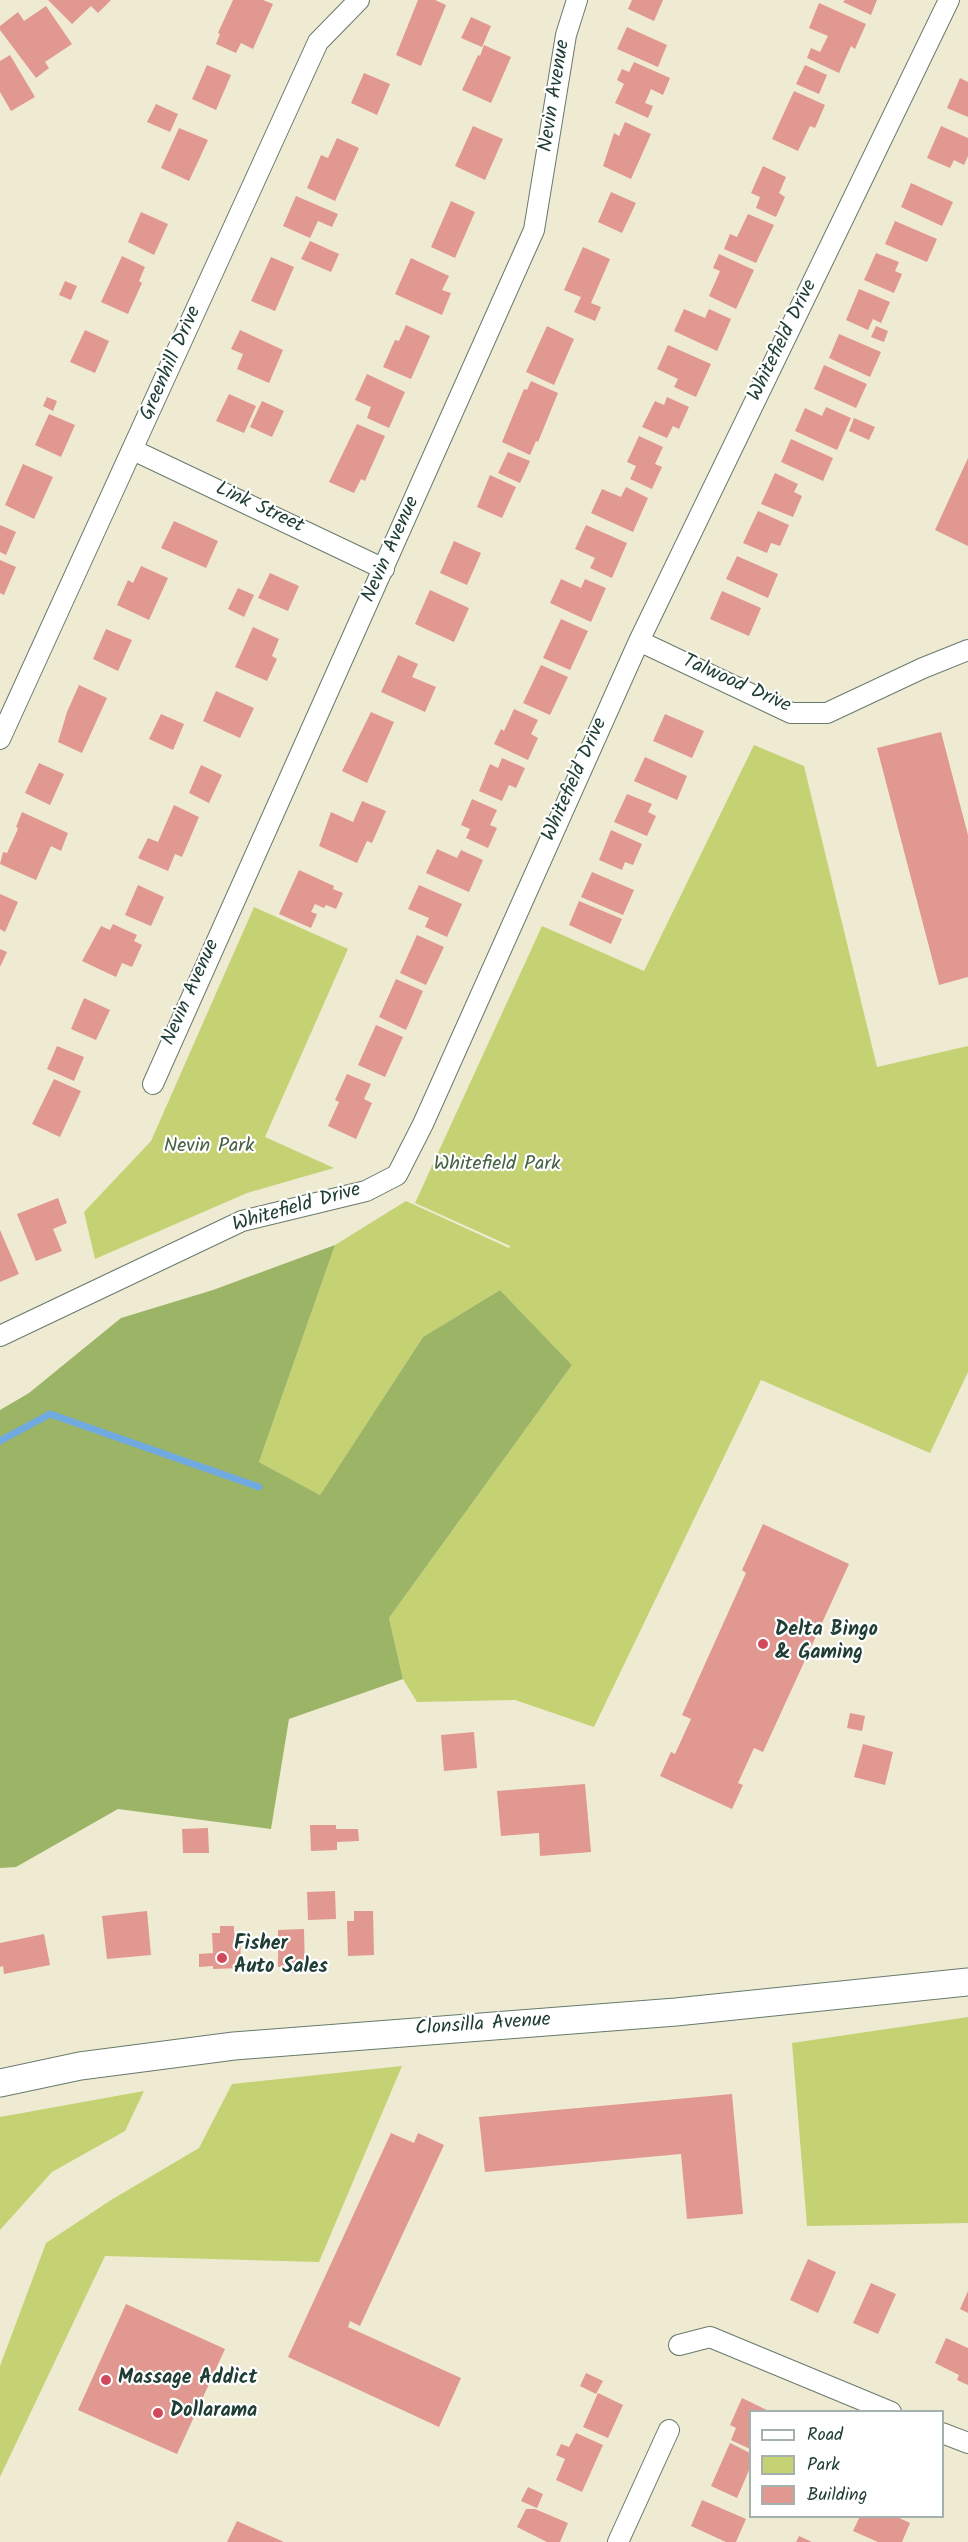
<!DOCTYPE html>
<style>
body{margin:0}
#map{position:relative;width:968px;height:2542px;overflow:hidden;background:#efebd3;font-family:Kalam,sans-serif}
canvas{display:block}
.legend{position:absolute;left:749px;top:2410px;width:195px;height:108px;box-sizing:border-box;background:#fff;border:2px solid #a5b1ae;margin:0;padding:8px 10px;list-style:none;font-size:18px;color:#1f3d34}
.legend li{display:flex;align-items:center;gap:12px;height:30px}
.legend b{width:30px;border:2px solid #a5b1ae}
</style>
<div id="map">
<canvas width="968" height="2542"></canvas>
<ul class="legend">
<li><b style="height:8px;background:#fff"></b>Road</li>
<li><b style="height:16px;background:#c5d273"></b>Park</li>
<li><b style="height:16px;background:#e09891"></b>Building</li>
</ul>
</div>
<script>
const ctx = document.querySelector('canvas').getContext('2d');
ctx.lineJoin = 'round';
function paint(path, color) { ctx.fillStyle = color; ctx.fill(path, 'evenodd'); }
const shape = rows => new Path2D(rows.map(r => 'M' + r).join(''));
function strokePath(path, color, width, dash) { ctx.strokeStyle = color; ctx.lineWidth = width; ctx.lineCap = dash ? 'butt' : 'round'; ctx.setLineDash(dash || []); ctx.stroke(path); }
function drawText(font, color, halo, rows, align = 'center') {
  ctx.font = font + ' Kalam,sans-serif'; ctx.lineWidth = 4.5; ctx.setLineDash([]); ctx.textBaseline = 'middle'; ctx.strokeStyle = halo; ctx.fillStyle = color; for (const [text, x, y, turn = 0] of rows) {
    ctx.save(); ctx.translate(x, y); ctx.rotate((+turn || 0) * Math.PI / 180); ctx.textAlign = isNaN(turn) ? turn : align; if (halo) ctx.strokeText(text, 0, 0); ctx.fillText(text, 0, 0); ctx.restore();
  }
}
const green = shape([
 [754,745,804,766,877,1067,968,1046,968,1372,930,1453,761,1380,594,1727,515,1700,417,1702,403,1679,389,1618,572,1365,500,1290,423,1337,320,1495,259,1462,335,1245,406,1201,509,1248,510,1246,415,1203,542,926,644,971],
 [254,907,348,949,265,1137,334,1168,247,1193,95,1259,84,1212,151,1141],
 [968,2017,968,2223,807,2226,792,2043],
 [402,2066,319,2262,105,2256,0,2477,0,2366,46,2243,111,2200,199,2148,232,2084],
 [144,2091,125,2131,52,2172,0,2230,0,2117]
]);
const forest = shape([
 [335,1245,259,1462,320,1495,423,1337,500,1290,572,1365,389,1618,403,1679,289,1719,271,1829,118,1809,16,1867,0,1868,0,1410,29,1393,121,1318,213,1290]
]);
const stream = shape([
 [0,1441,50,1414,259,1487]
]);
const building = shape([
 [48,0,111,0,98,13,91,6,72,24],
 [233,0,263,0,273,4,253,49,241,43,236,53,216,44,220,34,218,33],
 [418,0,435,0,446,5,421,66,396,55],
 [632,0,663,0,654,21,628,9],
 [845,0,877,0,871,15,843,2],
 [819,3,866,24,855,49,851,46,839,73,807,58,811,48,820,52,828,36,809,28],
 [46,6,72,44,45,62,49,68,36,78,0,30,0,26,18,12,24,21],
 [471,17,491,26,482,47,461,38],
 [627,27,667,45,658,67,617,49],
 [484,45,511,57,491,103,462,90,478,55,480,56],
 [10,55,35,97,11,111,0,92,0,61],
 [634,62,670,78,663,95,651,89,645,103,653,106,648,118,615,103,624,84,617,80,622,69,629,72],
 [207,65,231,75,216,110,192,99],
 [805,65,827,75,819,94,796,84],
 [364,73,390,84,377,115,351,103],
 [960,78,968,82,968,117,947,108],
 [794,91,825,105,815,128,810,126,798,151,772,139],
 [156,104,178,114,170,132,147,122],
 [625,122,651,134,631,179,603,166,614,133,619,136],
 [473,126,503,139,485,180,455,166],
 [941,126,968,138,968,156,964,165,954,160,950,168,927,158],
 [179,128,208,140,189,181,161,168],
 [337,138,359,148,335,201,307,188,321,155,328,158],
 [763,166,786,177,779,193,785,197,776,217,756,208,760,197,751,193],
 [911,183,953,202,942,226,901,207],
 [611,192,636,203,622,233,598,222],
 [296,196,338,214,332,227,318,221,310,238,283,226],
 [451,201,475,212,455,258,431,247],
 [141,212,168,224,154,255,128,242],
 [748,214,774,225,756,263,724,249,730,234,737,237],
 [895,221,937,239,927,262,885,244],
 [310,241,339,254,331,272,301,259],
 [583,247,610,259,591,303,601,307,595,321,574,312,581,297,564,290],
 [876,253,899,262,895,271,902,274,894,293,864,280],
 [719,254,754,270,736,309,709,296,720,271,713,268],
 [122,256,145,267,139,281,142,283,128,314,101,302],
 [271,257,294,267,275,311,251,301],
 [411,258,449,276,442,290,451,293,442,315,395,294],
 [65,281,77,286,71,300,59,295],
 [859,289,890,302,881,323,873,319,868,330,846,320],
 [684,309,705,318,709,309,731,319,717,351,674,331],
 [406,325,430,336,411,379,383,367,395,340,399,341],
 [547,326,574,339,554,385,526,372],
 [876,326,888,331,884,342,871,337],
 [85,330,109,341,95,373,70,362],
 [240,330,283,350,269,383,237,369,243,354,231,349],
 [839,334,881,352,870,377,829,358],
 [668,345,711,364,696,397,674,387,678,379,657,369],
 [824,365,867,384,856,408,814,389],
 [367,374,405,392,389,428,367,418,371,407,355,400],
 [531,381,558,393,538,442,536,441,530,455,502,442,524,389,527,390],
 [229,394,256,406,244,433,216,421],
 [47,397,57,401,53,411,43,406],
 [667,397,689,407,679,429,673,426,667,438,642,427,655,401,664,405],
 [262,401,284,411,272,437,250,427],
 [826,407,851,418,837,450,795,431,805,408,822,416],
 [49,414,75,425,61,457,35,445],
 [854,418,875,427,869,440,849,431],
 [357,424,385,436,365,481,361,479,354,493,329,482],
 [639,436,663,447,655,464,662,467,652,489,630,479,636,466,627,462],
 [791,439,833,458,823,481,781,462],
 [508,452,530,461,520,483,498,473],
 [968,458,968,546,935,530],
 [23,464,53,477,34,519,5,505],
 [775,473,798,484,794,492,802,496,793,517,761,504],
 [490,475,516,487,502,518,477,507],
 [626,487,648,498,633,532,591,513,602,489,621,497],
 [758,511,789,525,780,546,771,543,767,553,743,543],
 [174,521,218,541,206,568,161,548],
 [0,525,16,532,6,555,0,552],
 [586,525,627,543,612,578,590,568,595,558,575,549],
 [454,541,481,553,467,585,440,573],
 [737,556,778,574,768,598,726,579],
 [0,560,16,567,4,595,0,593],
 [141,566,168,578,149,620,117,605,128,580,133,583],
 [270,573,299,586,288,611,258,598],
 [561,579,581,588,585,579,606,588,591,622,550,603],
 [238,588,254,595,244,617,228,609],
 [430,590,469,608,454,642,415,624],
 [722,591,761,608,749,636,710,619],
 [561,619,588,631,570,670,543,658],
 [253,627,279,639,272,656,277,659,267,681,235,667],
 [106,629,132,640,118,671,93,659],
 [398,655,418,664,412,677,436,687,425,712,381,692],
 [541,665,568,677,550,715,523,703],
 [79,685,107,698,82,753,58,742,67,712],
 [216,691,254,708,240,738,203,721],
 [514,709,538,720,531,734,538,738,528,760,494,744,501,729,504,731],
 [371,712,394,722,367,783,342,771],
 [161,714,184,724,173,750,149,739],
 [665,714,704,731,692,758,653,741],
 [941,732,968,835,968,977,939,985,877,748],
 [645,757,687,776,677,800,634,781],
 [502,758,525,768,516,788,509,785,502,801,479,791,490,764,498,768],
 [39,763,64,774,50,805,25,793],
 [201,765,222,775,209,803,189,793],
 [627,794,652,804,648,812,656,816,647,836,614,822],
 [472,799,497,810,490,825,497,828,488,848,466,838,470,829,461,825],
 [362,801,386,811,372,843,367,841,357,863,319,846,331,812,353,822],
 [174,805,199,817,182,857,175,854,168,871,138,858,148,838,158,842],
 [22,812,68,833,61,851,51,846,36,880,0,864,3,852,7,853,17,831,18,828,16,827],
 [611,830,642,844,633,865,625,862,622,870,599,860],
 [437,849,457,858,461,850,483,860,469,892,426,873],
 [299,870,334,886,333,889,343,893,336,909,326,905,324,908,315,904,311,912,317,914,311,928,279,914],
 [592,872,634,890,623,915,581,897],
 [138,885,164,897,151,926,125,915],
 [419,885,462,904,447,937,425,927,429,918,408,909],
 [0,894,18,902,5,932,0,929],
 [579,901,622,919,611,944,569,925],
 [113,924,137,935,134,941,142,945,132,967,122,963,116,977,82,961,101,926,110,930],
 [417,935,444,947,426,985,400,973],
 [0,949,7,952,0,967],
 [396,979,423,991,406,1030,379,1017],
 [84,998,110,1010,96,1040,71,1029],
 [376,1025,403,1037,385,1077,358,1065],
 [57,1046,84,1057,74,1081,47,1069],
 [347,1074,371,1084,364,1099,372,1103,356,1139,328,1126,339,1102,335,1100],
 [54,1079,81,1091,60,1137,32,1124],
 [58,1198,67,1223,53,1229,62,1251,36,1261,17,1214],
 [0,1230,19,1274,0,1282],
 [763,1524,849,1564,763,1752,754,1748,738,1783,743,1785,732,1809,660,1776,671,1752,675,1754,691,1719,682,1715,746,1573,742,1570],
 [850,1713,865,1716,862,1731,847,1728],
 [474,1732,477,1768,444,1771,441,1735],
 [863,1744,893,1752,885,1785,854,1777],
 [585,1784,591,1852,540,1856,539,1833,501,1836,497,1791],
 [310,1825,336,1825,336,1829,358,1829,359,1841,337,1842,337,1850,311,1851],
 [208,1828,209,1853,183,1853,182,1829],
 [335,1891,336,1919,308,1920,307,1892],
 [147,1911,151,1955,107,1959,102,1916],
 [354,1911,373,1911,374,1955,348,1956,347,1921,354,1921],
 [220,1926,234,1926,234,1933,240,1933,241,1968,213,1969,213,1966,199,1967,199,1954,213,1953,212,1933,220,1933],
 [304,1929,305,1972,291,1973,290,1967,278,1967,278,1930],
 [44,1934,50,1965,4,1974,3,1966,0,1967,0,1943],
 [732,2094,743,2214,687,2219,681,2154,485,2172,479,2117],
 [391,2133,414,2143,418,2133,444,2145,360,2326,350,2321,348,2327,461,2378,439,2427,288,2357],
 [808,2259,836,2272,818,2313,790,2300],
 [871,2283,896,2294,878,2334,853,2323],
 [968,2291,968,2313,960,2309],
 [126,2304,225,2349,177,2454,78,2410],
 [946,2338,968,2348,968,2385,957,2380,959,2375,935,2363],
 [586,2373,603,2381,596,2394,580,2386],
 [598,2393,623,2405,608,2438,583,2427],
 [742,2398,771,2412,750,2412,750,2449,731,2440,736,2428,730,2425],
 [576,2433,603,2445,582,2492,556,2480,565,2459,556,2455,561,2444,569,2447],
 [730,2443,750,2453,750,2468,737,2498,711,2486],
 [528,2487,543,2494,537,2508,521,2501],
 [702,2500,746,2519,736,2542,726,2542,691,2526],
 [526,2509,535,2509,568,2523,560,2542,547,2542,517,2527],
 [860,2516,895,2516,910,2523,902,2542,878,2542,853,2531],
 [237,2521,284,2542,227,2542],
 [799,2536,812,2542,796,2542]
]);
const minor = shape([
 [133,450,384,569],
 [639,641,791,713,827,713,923,668,968,650],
 [0,739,318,42,359,0],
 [153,1084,534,230,566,35,577,0],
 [0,1336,242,1221,366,1191,397,1175,423,1124,639,641,949,0],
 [679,2345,710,2337,891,2412],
 [942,2433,968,2443],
 [618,2542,669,2430]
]);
const secondary = shape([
 [0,2083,80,2066,234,2046,676,2012,968,1982]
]);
const markers = [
 [763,1644,6,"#d1495b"],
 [222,1958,6,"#d1495b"],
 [106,2380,6,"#d1495b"],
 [158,2413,6,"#d1495b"]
];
const streetNames = [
 ["Nevin Avenue",556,96,-81],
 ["Whitefield Drive",784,341,-64],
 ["Greenhill Drive",172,364,-66],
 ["Link Street",259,509,25],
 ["Nevin Avenue",392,550,-66],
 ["Talwood Drive",736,685,24],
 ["Whitefield Drive",576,780,-66],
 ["Nevin Avenue",192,993,-66],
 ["Whitefield Drive",297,1209,-16],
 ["Clonsilla Avenue",483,2026,-4]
];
const parkNames = [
 ["Nevin Park",209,1148],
 ["Whitefield Park",497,1166]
];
const poiNames = [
 ["Delta Bingo",775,1632],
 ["& Gaming",775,1655],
 ["Fisher",234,1946],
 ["Auto Sales",234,1969],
 ["Massage Addict",118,2380],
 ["Dollarama",170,2413]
];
paint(green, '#c5d273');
paint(forest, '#9cb465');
strokePath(stream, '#70aae0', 7);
paint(building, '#e09891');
strokePath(minor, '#687a6c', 22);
strokePath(secondary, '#687a6c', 29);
strokePath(minor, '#fff', 20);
strokePath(secondary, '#fff', 27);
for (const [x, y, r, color] of markers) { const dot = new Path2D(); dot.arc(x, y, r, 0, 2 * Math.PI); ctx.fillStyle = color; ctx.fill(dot); strokePath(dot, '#fff', 2); }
drawText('20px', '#1f3d34', '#fff', streetNames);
drawText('20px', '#486244', '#fff', parkNames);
drawText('bold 20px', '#1f3d34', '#fff', poiNames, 'left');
</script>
